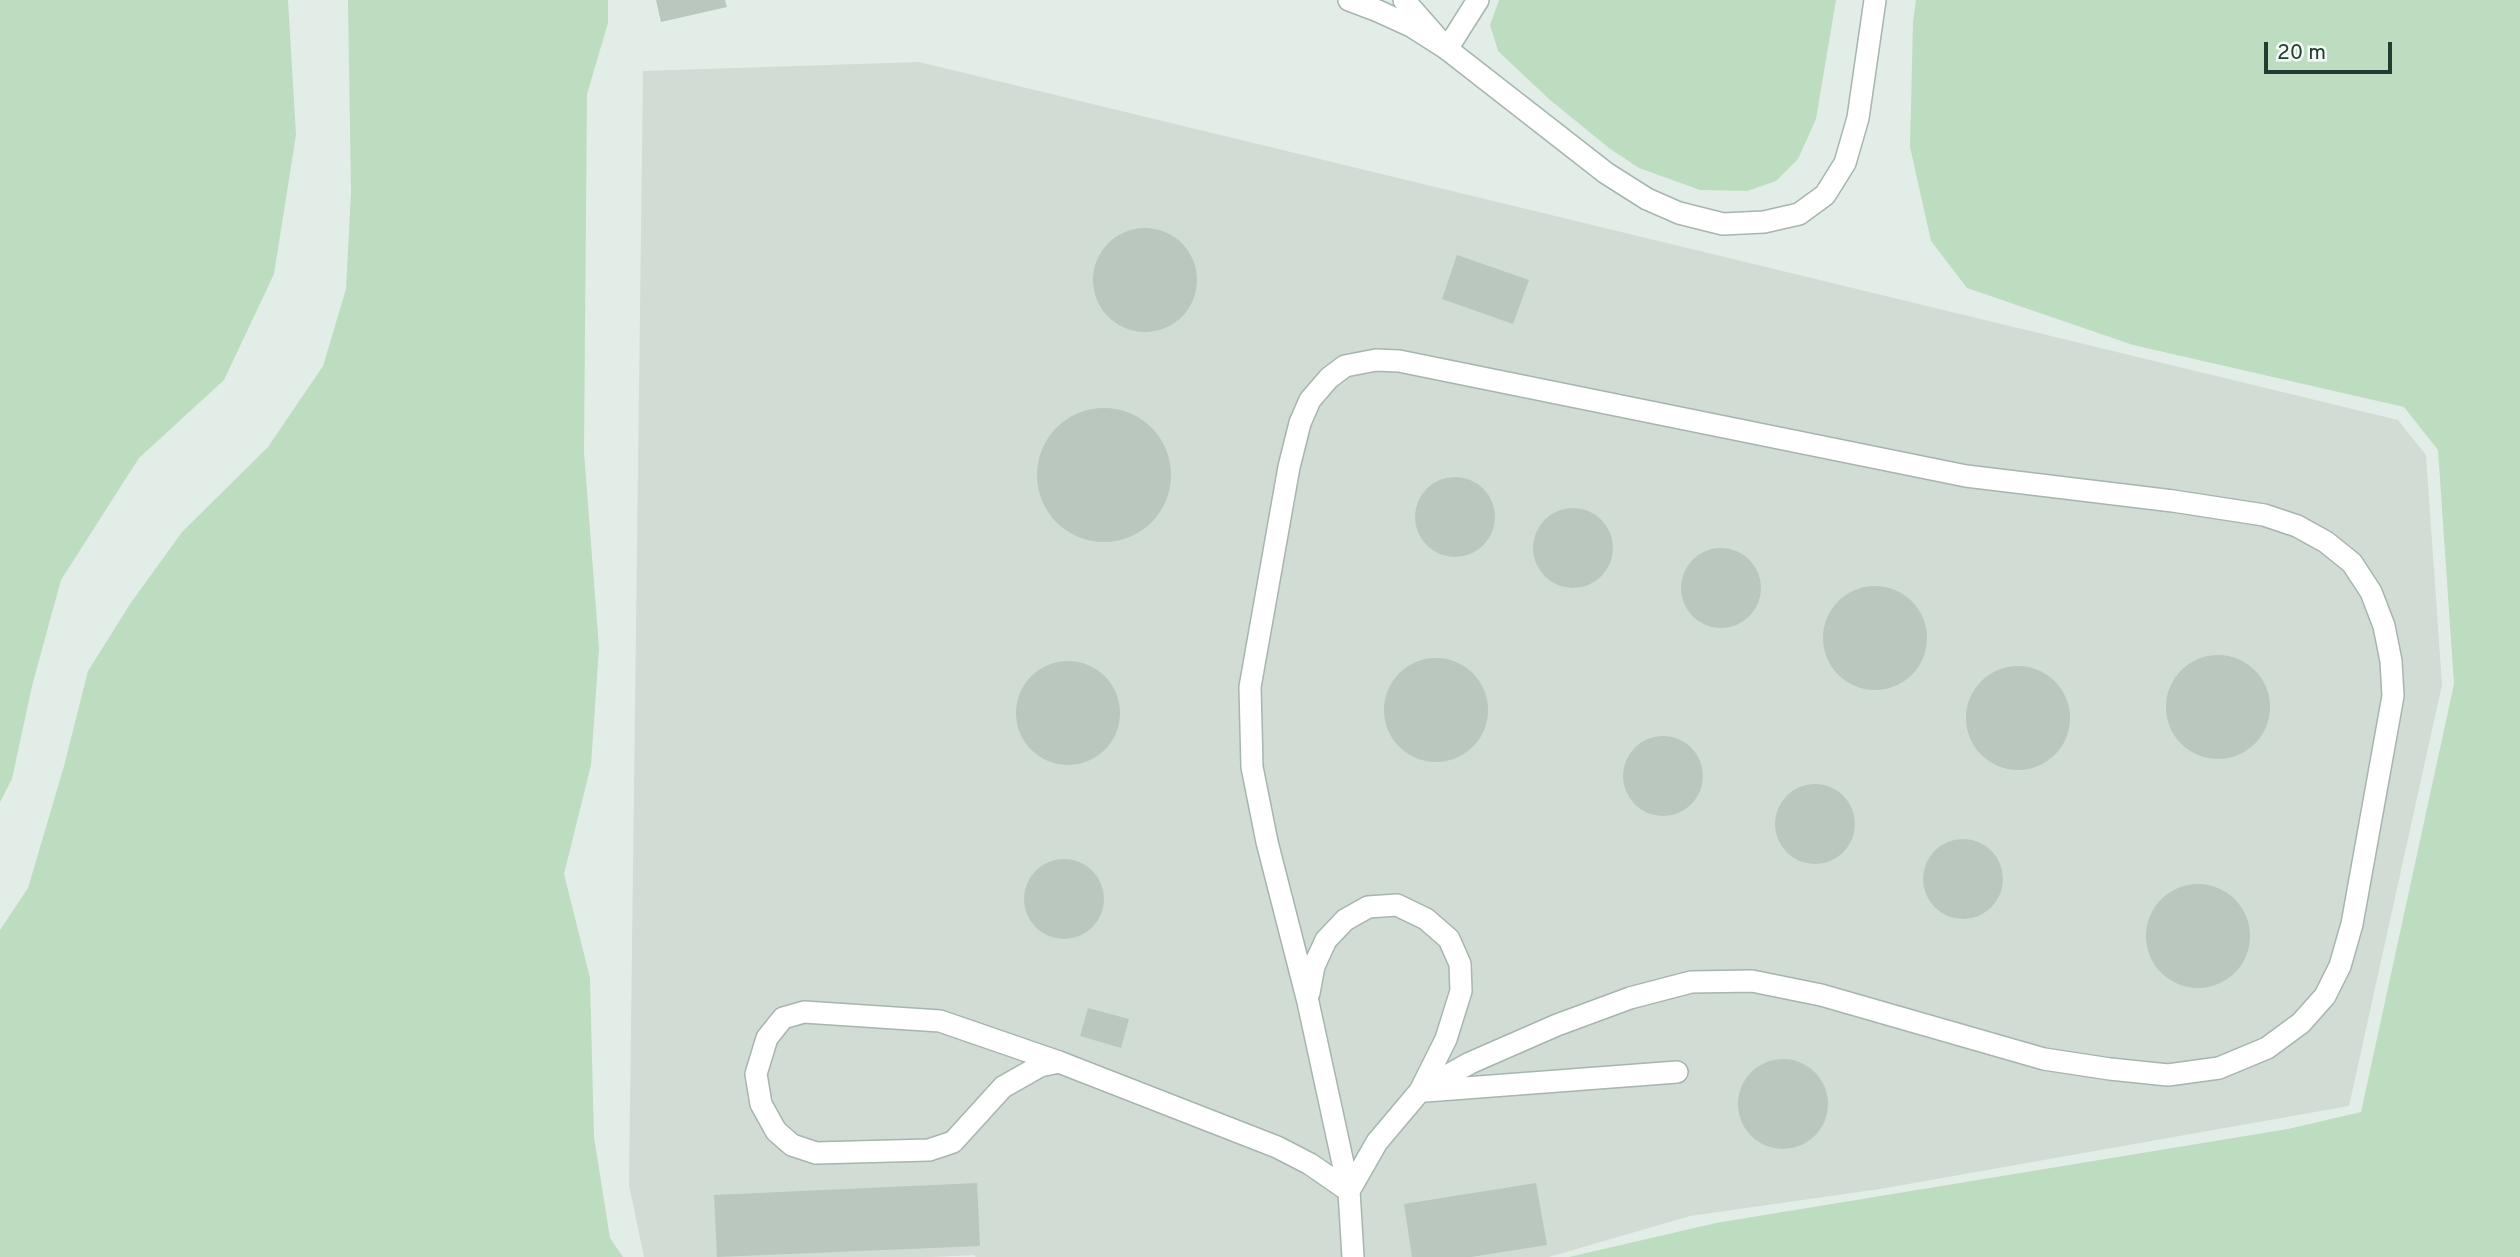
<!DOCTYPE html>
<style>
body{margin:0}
#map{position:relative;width:2520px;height:1257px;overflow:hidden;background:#e3ede7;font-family:Overpass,sans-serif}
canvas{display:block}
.scale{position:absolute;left:2264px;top:42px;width:128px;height:32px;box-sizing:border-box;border:4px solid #233d32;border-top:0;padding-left:9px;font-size:21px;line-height:24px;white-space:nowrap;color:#233d32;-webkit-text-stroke:5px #f4f9f5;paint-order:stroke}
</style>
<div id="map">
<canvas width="2520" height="1257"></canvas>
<div class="scale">20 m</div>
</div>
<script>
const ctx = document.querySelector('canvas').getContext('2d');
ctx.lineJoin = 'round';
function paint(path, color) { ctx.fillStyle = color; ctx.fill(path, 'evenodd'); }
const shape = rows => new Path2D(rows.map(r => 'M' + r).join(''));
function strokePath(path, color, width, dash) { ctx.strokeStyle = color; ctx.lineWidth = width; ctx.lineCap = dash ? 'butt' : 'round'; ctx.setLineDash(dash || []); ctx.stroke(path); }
const built = shape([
 [919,62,2398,420,2426,455,2442,685,2349,1106,1880,1189,1690,1216,1549,1257,976,1257,974,1255,932,1257,644,1257,629,1185,643,71]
]);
const green = shape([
 [0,0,288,0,296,135,274,274,224,380,139,458,61,580,32,686,12,779,0,802],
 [348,0,608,0,608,23,587,94,584,452,599,648,591,765,564,874,590,978,594,1137,610,1238,623,1257,0,1257,0,930,28,888,64,766,88,671,130,604,182,532,268,447,323,366,346,289,351,192],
 [1499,0,1836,0,1816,119,1798,159,1776,181,1747,191,1700,190,1639,168,1609,148,1550,100,1498,51,1490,25],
 [1916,0,2520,0,2520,1257,1569,1257,1716,1223,2288,1129,2361,1112,2454,684,2438,450,2404,407,2133,345,1967,288,1931,241,1910,147,1913,22]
]);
const building = shape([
 [656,0,725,0,727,7,661,22],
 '1093 280a52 52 0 1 1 104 0a52 52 0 1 1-104 0Z',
 [1457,255,1529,280,1513,324,1442,299],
 '1037 475a67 67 0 1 1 134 0a67 67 0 1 1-134 0Z',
 '1415 517a40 40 0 1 1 80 0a40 40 0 1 1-80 0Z',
 '1533 548a40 40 0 1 1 80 0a40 40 0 1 1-80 0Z',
 '1681 588a40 40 0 1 1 80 0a40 40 0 1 1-80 0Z',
 '1823 638a52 52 0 1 1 104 0a52 52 0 1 1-104 0Z',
 '2166 707a52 52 0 1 1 104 0a52 52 0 1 1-104 0Z',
 '1384 710a52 52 0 1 1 104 0a52 52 0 1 1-104 0Z',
 '1016 713a52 52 0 1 1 104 0a52 52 0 1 1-104 0Z',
 '1966 718a52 52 0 1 1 104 0a52 52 0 1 1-104 0Z',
 '1623 776a40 40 0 1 1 80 0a40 40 0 1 1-80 0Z',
 '1775 824a40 40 0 1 1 80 0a40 40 0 1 1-80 0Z',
 '1923 879a40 40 0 1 1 80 0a40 40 0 1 1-80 0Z',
 '1024 899a40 40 0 1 1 80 0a40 40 0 1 1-80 0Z',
 '2146 936a52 52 0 1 1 104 0a52 52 0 1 1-104 0Z',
 [1088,1008,1129,1019,1121,1048,1080,1036],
 '1738 1104a45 45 0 1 1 90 0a45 45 0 1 1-90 0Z',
 [977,1183,980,1246,717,1257,714,1195],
 [1536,1183,1547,1245,1471,1257,1412,1257,1404,1204]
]);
const lane = shape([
 [1404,0,1447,49,1478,0],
 [1309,993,1314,966,1326,940,1345,920,1368,907,1397,905,1426,919,1449,939,1460,964,1461,991,1446,1039,1420,1091,1377,1142,1349,1191],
 [1059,1062,1040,1066,1003,1087,953,1142,929,1150,816,1153,792,1145,776,1131,761,1104,756,1074,767,1038,783,1018,804,1012,940,1021,1059,1062,1277,1147,1310,1164,1349,1191],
 [1426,1091,1677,1072],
 [1353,1257,1349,1191,1308,1002,1267,842,1252,767,1250,687,1289,467,1300,423,1310,400,1329,378,1345,366,1376,360,1399,361,1966,476,2173,501,2264,515,2297,526,2326,542,2352,563,2371,592,2384,626,2391,661,2393,696,2352,924,2340,966,2325,996,2301,1023,2267,1048,2219,1068,2168,1075,2110,1069,2044,1059,1821,995,1752,981,1691,982,1630,998,1557,1025,1470,1063,1420,1091]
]);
const street = shape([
 [1349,0,1378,11,1411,26,1447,49,1606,173,1647,199,1679,213,1723,224,1764,222,1799,214,1825,195,1845,163,1858,118,1875,0]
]);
paint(built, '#d1dcd5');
paint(green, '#bdddc0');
paint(building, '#b9c7bf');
strokePath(lane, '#a6b5ad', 24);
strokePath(street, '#a6b5ad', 24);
strokePath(lane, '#fff', 21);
strokePath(street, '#fff', 21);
</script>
